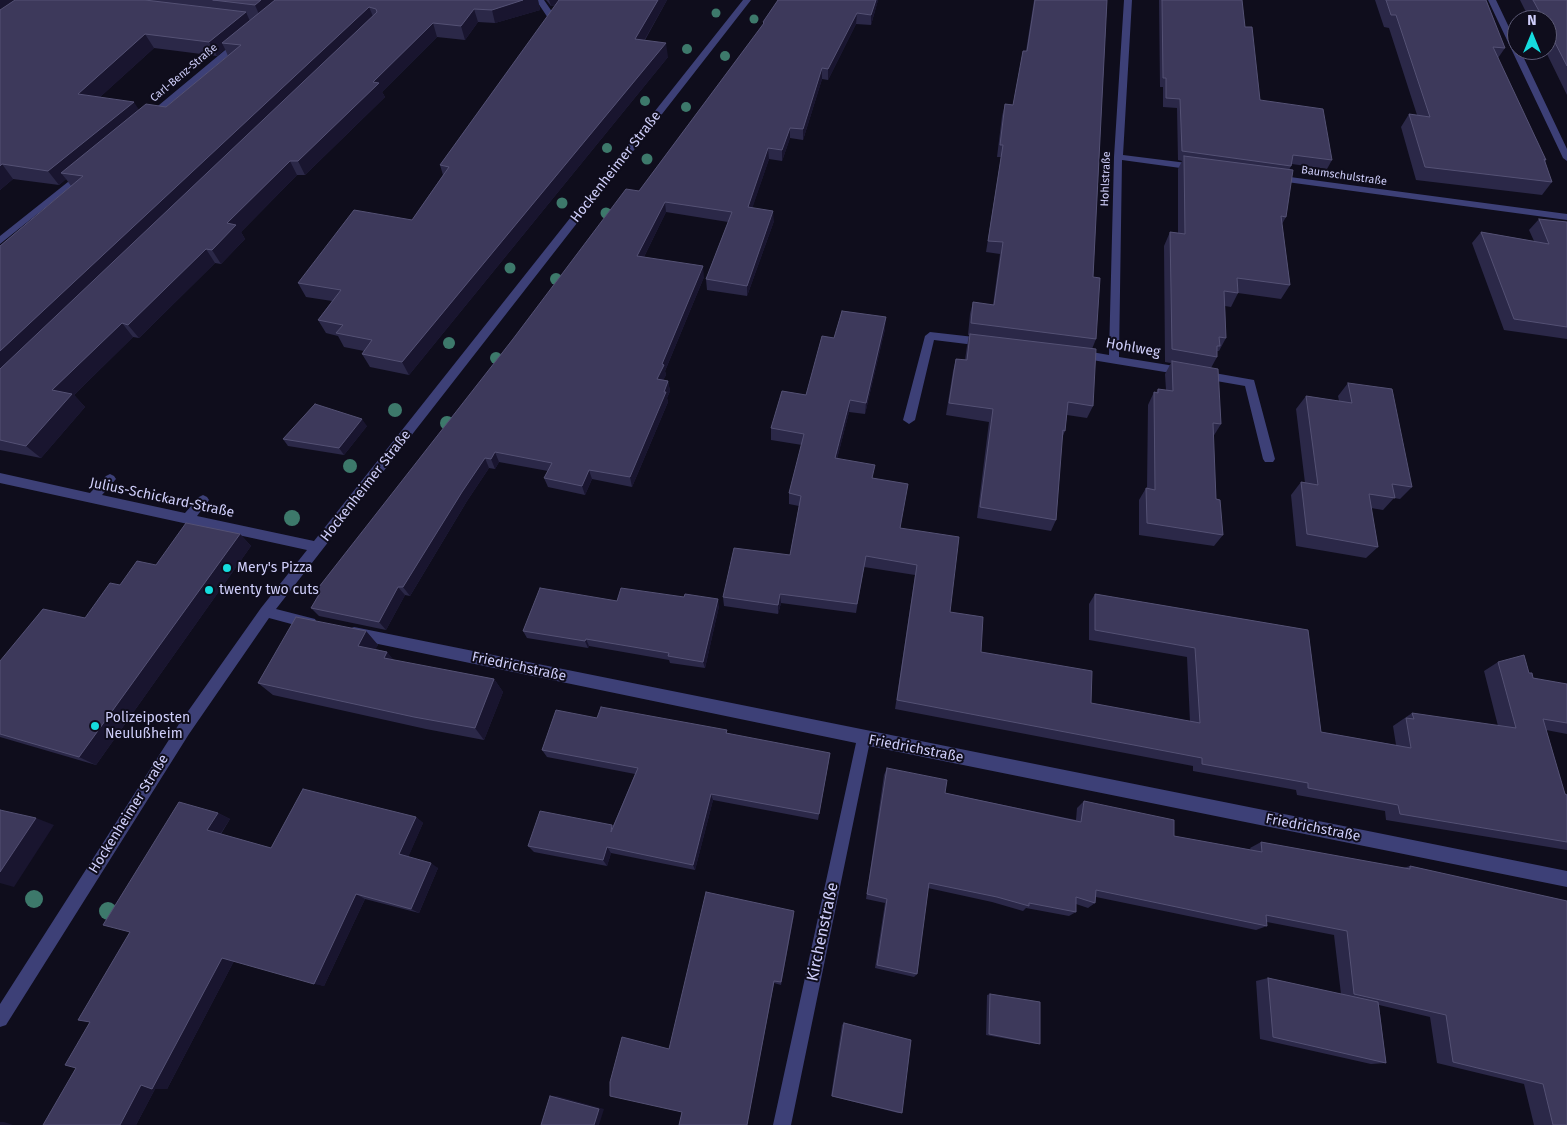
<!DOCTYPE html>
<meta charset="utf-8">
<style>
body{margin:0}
#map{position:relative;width:1567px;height:1125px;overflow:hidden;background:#0f0d1c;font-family:"Fira Sans",sans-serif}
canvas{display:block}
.north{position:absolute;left:1507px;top:10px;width:50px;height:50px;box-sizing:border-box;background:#0f0d1c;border:1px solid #5c5a75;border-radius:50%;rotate:0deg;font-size:14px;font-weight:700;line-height:20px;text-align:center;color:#cfcefa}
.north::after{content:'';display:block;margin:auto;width:18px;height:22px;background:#15dcde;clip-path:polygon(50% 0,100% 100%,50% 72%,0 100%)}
</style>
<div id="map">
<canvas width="1567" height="1125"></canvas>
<div class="north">N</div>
</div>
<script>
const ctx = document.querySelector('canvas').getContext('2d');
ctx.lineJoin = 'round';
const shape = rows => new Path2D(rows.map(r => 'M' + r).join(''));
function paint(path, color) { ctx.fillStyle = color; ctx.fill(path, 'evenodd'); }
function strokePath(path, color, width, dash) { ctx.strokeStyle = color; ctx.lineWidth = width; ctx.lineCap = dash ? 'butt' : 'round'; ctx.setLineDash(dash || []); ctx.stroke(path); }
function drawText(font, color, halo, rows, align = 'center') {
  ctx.font = font + ' "Fira Sans",sans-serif'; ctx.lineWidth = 4; ctx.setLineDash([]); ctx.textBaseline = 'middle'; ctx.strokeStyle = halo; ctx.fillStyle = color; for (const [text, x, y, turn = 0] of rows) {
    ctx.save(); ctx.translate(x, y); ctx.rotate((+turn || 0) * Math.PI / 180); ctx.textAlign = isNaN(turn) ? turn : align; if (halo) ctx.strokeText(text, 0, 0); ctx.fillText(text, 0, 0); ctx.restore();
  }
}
const minor = shape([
 [536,0,544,0,557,19,556,21,550,21,536,0],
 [743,0,751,0,276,609,315,619,317,623,315,627,310,629,269,618,189,734,6,1025,0,1027,0,1004,179,724,261,608,307,550,0,483,0,473,90,493,106,476,110,474,114,476,116,479,102,495,185,513,199,497,203,495,207,497,209,500,197,516,314,541,743,0],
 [1124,0,1132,0,1123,155,1195,164,1199,167,1195,170,1122,160,1119,357,1187,368,1188,371,1187,374,1183,375,1080,358,1075,354,1080,350,1109,355,1114,157,1124,0],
 [1488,0,1496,0,1517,44,1517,50,1520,50,1567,149,1567,161,1563,158,1488,0],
 [236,41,243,43,153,119,147,119,147,115,236,41],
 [83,170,86,171,86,175,0,244,0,236,83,170],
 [1275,175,1567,214,1567,220,1272,180,1270,178,1275,175],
 [930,332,983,338,988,342,983,346,934,340,915,420,909,424,903,420,925,336,930,332],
 [1203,371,1254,380,1275,459,1273,462,1265,462,1263,459,1245,386,1199,378,1198,375,1203,371],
 [354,627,1567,871,1567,887,869,746,791,1125,773,1125,856,743,354,639,349,637,347,633,349,629,354,627]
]);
const trees = [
 [716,13,4.5],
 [754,19,4.5],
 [687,49,5],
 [725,56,5],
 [645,101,5],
 [686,107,5],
 [607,148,5],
 [647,159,5.5],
 [562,203,5.5],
 [606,213,5.5],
 [510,268,5.5],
 [556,279,6],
 [449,343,6],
 [496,358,6],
 [395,410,7],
 [447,423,7],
 [350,466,7],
 [292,518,8],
 [34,899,9],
 [108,911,9]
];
const wall = shape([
 [0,0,538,0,540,10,495,23,478,22,465,40,437,37,382,92,385,97,305,175,297,175,241,232,245,239,221,264,215,263,139,338,133,337,74,395,85,407,41,458,0,450,0,246,71,186,66,179,59,185,13,179,0,190],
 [154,48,217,56,225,49,228,56,166,107,139,110,100,97],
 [546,0,667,0,645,40,668,57,409,375,370,367,362,354,364,351,344,347,338,336,326,333,318,320,332,301,306,297,298,283,412,220,443,175,440,165,556,5,551,6],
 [778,0,878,0,871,25,856,24,828,80,822,79,803,140,790,138,782,161,769,159,752,208,774,221,747,296,707,290,706,279,728,222,666,212,644,257,704,277,665,371,666,375,663,380,668,381,670,391,667,398,668,402,632,487,592,479,585,495,548,487,544,478,548,471,499,462,495,469,489,468,467,501,410,596,405,595,386,630,319,616,311,608,318,595,315,592,639,191,763,25,763,22],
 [1034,0,1107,0,1093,277,1096,339,1092,349,1093,406,1087,418,1067,415,1065,431,1062,438,1056,520,1051,531,977,518,989,422,946,415,953,371,956,359,965,360,967,346,969,335,968,335,970,314,973,302,993,305,1000,254,986,252,1001,157,997,157,1002,116,1005,104,1013,105,1023,51,1026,51],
 [1159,0,1242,0,1245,27,1260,100,1332,160,1327,169,1292,164,1289,170,1286,217,1282,224,1290,285,1281,299,1238,293,1231,307,1225,306,1226,338,1219,351,1217,351,1217,357,1211,368,1221,424,1213,437,1216,499,1223,535,1214,546,1139,535,1139,500,1146,488,1147,489,1148,405,1154,392,1156,393,1158,389,1166,390,1165,374,1171,363,1165,362,1164,246,1170,232,1178,233,1178,169,1182,161,1178,160,1177,108,1163,107,1163,87,1160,87],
 [1375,0,1486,0,1505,48,1498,58,1546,160,1545,162,1552,182,1542,195,1416,180,1401,127,1409,114,1417,115,1389,28,1384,27],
 [1520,0,1567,0,1567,95,1545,50,1547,50,1547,20,1530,20],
 [1539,219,1567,222,1567,339,1504,330,1472,243,1481,232,1534,241,1529,230],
 [885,329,865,414,849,412,837,459,873,478,900,528,950,612,981,652,1091,703,1190,722,1187,657,1089,640,1089,604,1095,594,1308,630,1321,732,1396,745,1393,726,1412,713,1498,726,1484,671,1498,662,1529,673,1533,678,1567,684,1567,734,1546,730,1565,794,1567,795,1567,850,1386,820,1385,811,1297,795,1296,790,1193,771,1193,766,895,709,915,575,864,567,856,613,781,603,778,614,724,606,723,597,790,555,799,506,789,504,789,493,802,445,771,440,771,428,806,395,834,338],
 [1348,383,1412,487,1400,499,1394,498,1383,510,1371,508,1378,547,1366,558,1296,546,1291,495,1301,482,1305,483,1296,409,1306,396,1339,401,1338,396],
 [367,426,344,455,288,446,283,439],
 [240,534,251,546,96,765,0,737,0,661,85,618,120,585,156,565],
 [617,601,719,606,705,668,670,663,669,660,589,646,588,648,527,638,523,631],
 [366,631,378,645,375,649,387,652,394,661,494,679,503,692,484,740,426,729,273,695,258,683],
 [597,718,727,730,727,733,829,760,818,820,713,800,695,870,611,853,607,866,534,852,528,846,612,825,613,826,635,774,547,757,542,750],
 [887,768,945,793,1076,820,1077,808,1084,801,1174,836,1251,850,1250,848,1261,842,1403,868,1410,866,1567,901,1567,1125,1534,1125,1524,1084,1437,1063,1430,1017,1379,1005,1386,1063,1371,1064,1260,1039,1256,981,1268,978,1341,994,1334,935,1267,922,1267,926,1256,930,1096,897,1095,903,1088,908,1076,904,1076,912,1069,916,1026,908,1023,911,992,902,928,888,917,974,914,977,875,968,885,903,866,899,884,775],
 [218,813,230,819,221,834,271,848,416,817,423,823,408,857,438,868,419,913,365,899,324,986,234,961,167,1089,155,1089,136,1125,76,1068,90,1022],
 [794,915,781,985,774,983,747,1125,679,1125,682,1112,669,1049],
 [990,994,1040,1044,1036,1044,986,1035,987,995],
 [844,1023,902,1113,898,1113,831,1096,842,1025]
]);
const shadedWall = shape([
 [0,0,28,0,0,22],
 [261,0,283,0,261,19,255,5],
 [523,0,538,0,540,10,495,23,492,10],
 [549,0,571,0,551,6],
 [658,0,667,0,637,53,635,39],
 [876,0,878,0,871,25,871,15],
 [369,7,375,21,0,377,0,351],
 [474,9,478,22,465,40,461,26],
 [246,12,252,26,222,43,225,49,217,56,209,42],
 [857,13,856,24,828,80,828,69],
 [433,23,437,37,382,92,385,97,305,175,298,161,373,82],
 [145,34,154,48,88,108,78,94],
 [666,43,668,57,409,375,402,362],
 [822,68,822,79,803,140,803,129],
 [134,102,143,116,61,173,66,179,59,185,48,171],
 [790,128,790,138,782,161,782,150],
 [768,148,769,159,749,218,748,207],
 [290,161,297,175,241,232,245,239,221,264,212,250,227,223],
 [2,164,13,179,0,190,0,166],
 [665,202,666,212,639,267,637,256],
 [773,211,774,221,747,296,747,286],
 [206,249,215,263,139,338,128,325],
 [703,266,704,277,665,371,666,375,659,389,657,379,662,364],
 [886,317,885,329,865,414,866,403],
 [122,323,133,337,74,395,85,407,41,458,26,446,52,390],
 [668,381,670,391,667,398,668,402,632,487,630,477],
 [850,400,849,412,834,470,835,458],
 [362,419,367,426,344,455,339,448],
 [495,452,499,462,495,469,491,459],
 [485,458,489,468,467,501,410,596,403,587,462,492],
 [589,470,592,479,585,495,582,486],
 [240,534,251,546,96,765,79,757],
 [398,587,405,595,386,630,379,622],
 [780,594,781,603,778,614,778,605],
 [718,599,719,606,705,668,703,662],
 [366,631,378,645,370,659,358,646],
 [586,639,589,646,588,648,585,641],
 [387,652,398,665,384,658],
 [494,679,503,692,484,740,475,728],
 [711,794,713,800,695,870,693,865],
 [218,813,230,819,219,836,207,830],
 [416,817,423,823,407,860,399,854],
 [36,818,54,825,14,887,0,883,0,872],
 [607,847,611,853,607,866,603,860],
 [431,863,438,868,419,913,411,909],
 [356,894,365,899,324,986,314,984],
 [222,958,234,961,167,1089,155,1089,136,1125,120,1125,141,1085],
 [550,1096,557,1096,604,1109,599,1125,594,1125],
 [0,1122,4,1122,13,1125,0,1125]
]);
const building = shape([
 [15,0,145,0,246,12,209,42,145,34,78,94,134,102,48,171,2,164,0,166,0,10,15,0],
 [213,0,261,0,255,5,213,0],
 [275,0,523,0,492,10,474,9,461,26,433,23,373,82,379,83,298,161,290,161,227,223,236,225,212,250,206,249,128,325,122,323,52,390,72,394,26,446,0,440,0,369,377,12,376,9,369,7,0,351,0,246,83,176,61,173,146,104,166,107,241,45,222,43,275,0],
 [559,0,658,0,635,39,666,43,402,362,362,354,372,340,336,333,343,325,318,320,341,290,298,283,354,210,412,220,449,167,440,165,559,0],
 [778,0,876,0,871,15,857,13,828,69,822,68,803,129,790,128,782,150,768,148,748,207,773,211,747,286,706,279,732,212,665,202,637,256,703,266,662,364,664,365,657,379,668,381,664,392,666,392,630,477,589,470,582,486,544,478,552,463,495,452,491,459,485,458,462,492,403,587,398,587,379,622,311,608,320,593,315,592,513,339,626,189,639,191,764,23,763,22,778,0],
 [1035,0,1107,0,1093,277,1100,278,1096,339,971,323,973,302,994,305,1003,242,988,241,1003,145,1000,145,1005,104,1013,105,1023,51,1027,51,1035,0],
 [1162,0,1242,0,1245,27,1252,27,1260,100,1323,109,1332,160,1293,155,1291,166,1182,151,1180,99,1166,98,1166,78,1163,78,1162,0],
 [1386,0,1486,0,1505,48,1493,47,1546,160,1544,159,1552,182,1425,167,1409,114,1430,117,1396,15,1391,15,1386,0],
 [1533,0,1567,0,1567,66,1547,27,1547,20,1544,20,1533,0],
 [1184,156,1293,170,1286,217,1281,216,1290,285,1237,278,1238,293,1224,291,1226,338,1219,337,1220,346,1217,346,1217,357,1172,349,1170,232,1185,234,1184,156],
 [1539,219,1567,222,1567,327,1514,319,1481,232,1549,244,1539,219],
 [842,311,886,317,866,403,850,400,835,458,875,465,872,478,908,484,900,528,959,537,950,612,983,617,981,652,1092,671,1091,703,1200,723,1195,648,1095,630,1095,594,1308,630,1321,732,1411,748,1406,718,1414,719,1412,713,1516,728,1498,662,1524,655,1529,673,1532,673,1533,678,1567,684,1567,723,1543,719,1565,794,1567,795,1567,842,1400,814,1398,805,1308,788,1308,783,1202,764,1202,758,897,700,917,565,866,556,857,604,780,594,778,605,723,597,734,548,790,555,801,496,789,493,804,434,771,428,782,391,806,395,822,336,834,338,842,311],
 [970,334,1096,349,1093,406,1068,402,1065,431,1063,430,1056,520,980,507,993,409,949,403,956,359,967,360,970,334],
 [1172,361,1218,369,1221,424,1213,423,1216,499,1220,500,1223,535,1147,523,1146,488,1155,490,1154,392,1158,393,1158,389,1173,391,1172,361],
 [1348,383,1392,389,1412,487,1392,484,1395,498,1369,494,1378,547,1307,534,1301,482,1318,485,1306,396,1352,403,1348,383],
 [315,404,362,419,339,448,283,439,315,404],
 [186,523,240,534,79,757,0,734,0,661,43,609,85,618,110,583,120,585,137,561,156,565,186,523],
 [540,588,617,601,621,588,684,597,685,594,718,599,703,662,668,656,669,653,586,639,585,641,523,631,540,588],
 [296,617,366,631,358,646,387,652,384,658,494,679,475,728,414,717,258,683,296,617],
 [601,707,727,730,726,733,830,753,819,814,711,794,693,865,607,847,603,860,528,846,540,811,612,825,611,832,638,768,542,750,556,710,597,718,601,707],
 [887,768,947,780,945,793,1081,822,1084,801,1174,820,1174,836,1262,852,1261,842,1410,869,1410,866,1567,901,1567,1125,1553,1125,1543,1084,1453,1062,1446,1015,1354,994,1347,931,1266,915,1267,926,1096,890,1095,903,1076,897,1076,912,1029,903,1029,906,997,897,929,883,917,974,877,965,887,899,867,894,887,768],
 [303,789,416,817,399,854,431,863,411,909,356,894,314,984,222,958,152,1089,141,1085,120,1125,43,1125,76,1068,65,1065,90,1022,78,1020,130,932,103,925,179,802,218,813,207,830,271,848,303,789],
 [0,810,36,818,0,872,0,810],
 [706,892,794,911,781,982,774,981,747,1125,679,1125,682,1112,610,1096,610,1082,622,1037,669,1049,706,892],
 [1268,978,1378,1002,1386,1063,1273,1037,1268,978],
 [990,994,1040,1002,1040,1044,989,1034,990,994],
 [844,1023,911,1040,902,1113,832,1096,844,1023],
 [550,1096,599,1109,594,1125,541,1125,550,1096]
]);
const markers = [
 [227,568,5,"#15dcde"],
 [209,590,5,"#15dcde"],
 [95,726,5,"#15dcde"]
];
const farStreetnames = [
 ["Carl-Benz-Straße",184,73,-40],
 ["Baumschulstraße",1344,176,8],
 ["Hohlstraße",1106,179,-88]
];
const streetNames = [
 ["Hockenheimer Straße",616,167,-52],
 ["Hohlweg",1133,348,10],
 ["Hockenheimer Straße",366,486,-52],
 ["Julius-Schickard-Straße",162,498,12],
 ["Friedrichstraße",519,667,12],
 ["Friedrichstraße",916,749,11],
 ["Hockenheimer Straße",129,814,-58],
 ["Friedrichstraße",1313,828,11]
];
const poiNames = [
 ["Mery's Pizza",237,568],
 ["twenty two cuts",219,590],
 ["Polizeiposten",105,718],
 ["Neulußheim",105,734]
];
const nearStreetnames = [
 ["Kirchenstraße",823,932,-78]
];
paint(minor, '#3d4077');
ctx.fillStyle = '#3d796b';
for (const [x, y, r] of trees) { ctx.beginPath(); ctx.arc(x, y, r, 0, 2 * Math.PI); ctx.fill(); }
paint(wall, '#2b2848');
paint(shadedWall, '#19152f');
paint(building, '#3d395b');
strokePath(building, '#545174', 1);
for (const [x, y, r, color] of markers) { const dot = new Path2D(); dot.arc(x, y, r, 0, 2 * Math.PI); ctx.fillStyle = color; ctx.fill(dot); strokePath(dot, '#0f0d1c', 2); }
drawText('11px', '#cfcefa', '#0f0d1c', farStreetnames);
drawText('14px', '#cfcefa', '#0f0d1c', streetNames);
drawText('14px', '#cfcefa', '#0f0d1c', poiNames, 'left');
drawText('16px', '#cfcefa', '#0f0d1c', nearStreetnames);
</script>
